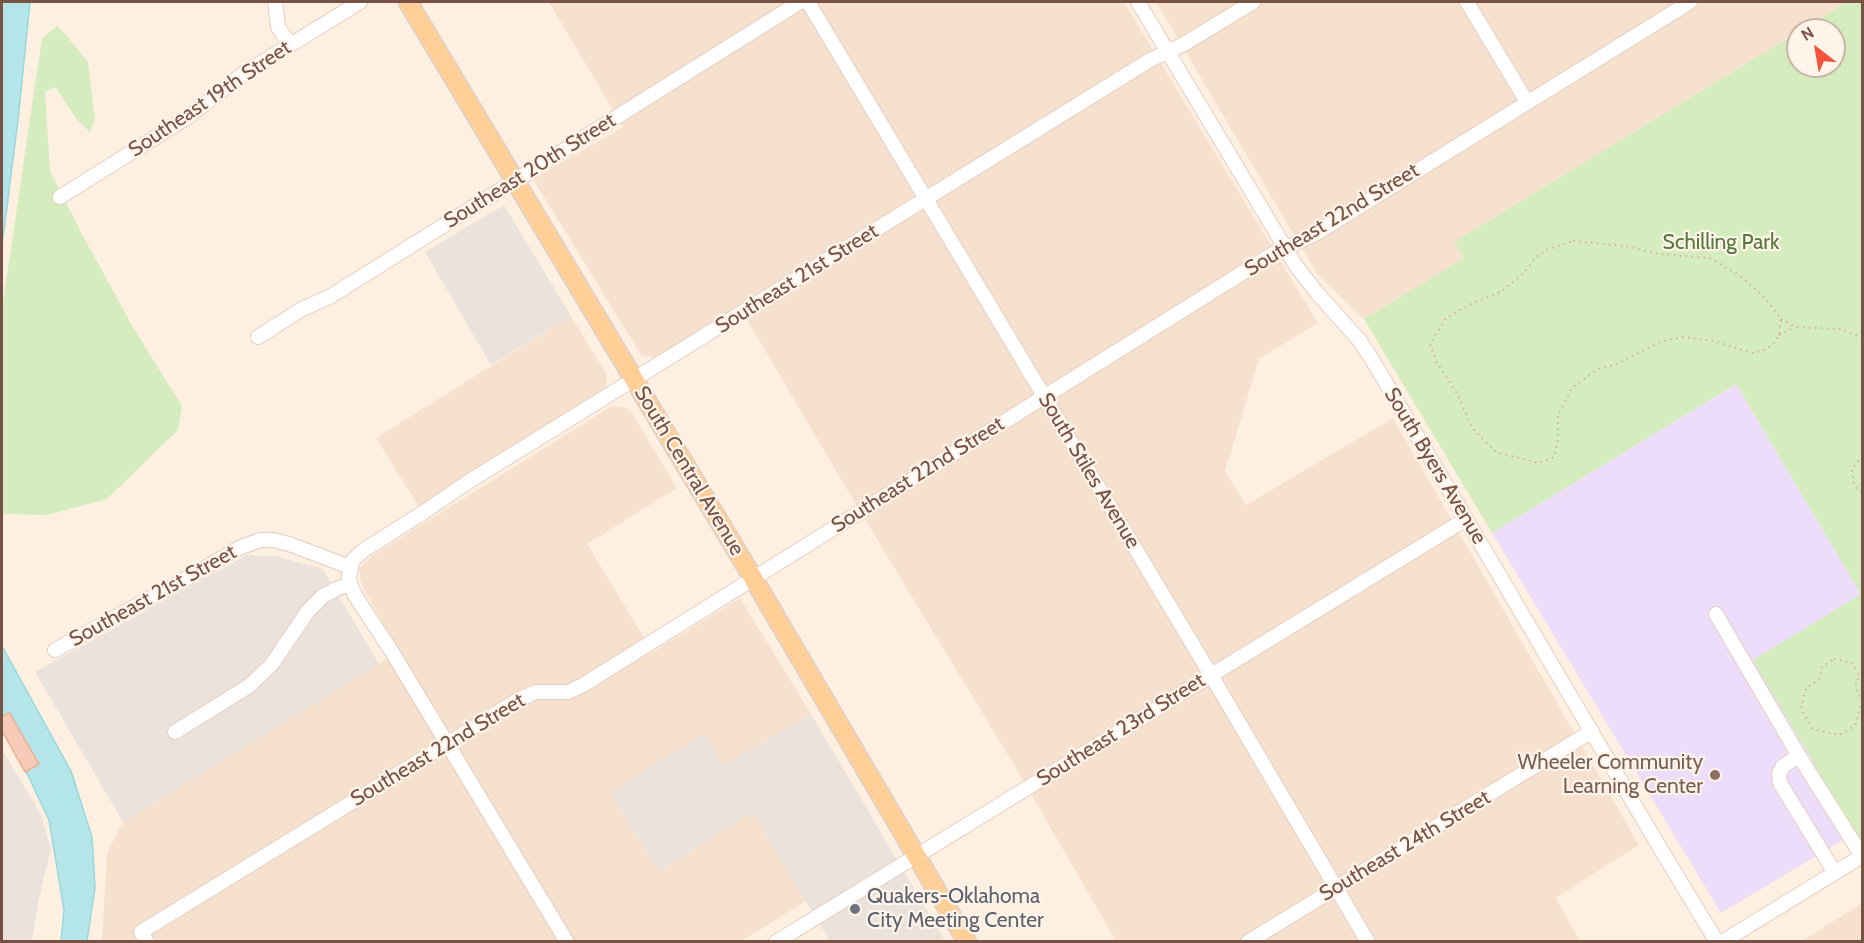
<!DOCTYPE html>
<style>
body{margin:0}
#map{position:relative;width:1864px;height:943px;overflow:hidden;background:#fef0e0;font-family:Cabin,sans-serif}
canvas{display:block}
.frame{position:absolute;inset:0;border:3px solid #775346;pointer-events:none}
.north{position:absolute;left:1786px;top:18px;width:60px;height:60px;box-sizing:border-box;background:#fff4e9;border:2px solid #c9b4a8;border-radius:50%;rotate:329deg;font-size:16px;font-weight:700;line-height:24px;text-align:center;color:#775346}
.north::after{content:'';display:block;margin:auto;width:21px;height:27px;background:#f3533b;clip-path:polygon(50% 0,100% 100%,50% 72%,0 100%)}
</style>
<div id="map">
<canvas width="1864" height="943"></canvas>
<div class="frame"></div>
<div class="north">N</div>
</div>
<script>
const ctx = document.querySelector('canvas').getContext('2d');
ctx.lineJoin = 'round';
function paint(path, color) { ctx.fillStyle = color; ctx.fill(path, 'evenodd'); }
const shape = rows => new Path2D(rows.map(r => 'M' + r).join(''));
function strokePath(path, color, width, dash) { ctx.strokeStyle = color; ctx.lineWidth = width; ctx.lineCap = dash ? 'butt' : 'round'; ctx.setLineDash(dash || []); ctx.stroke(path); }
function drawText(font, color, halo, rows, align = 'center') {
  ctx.font = font + ' Cabin,sans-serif'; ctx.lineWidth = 4.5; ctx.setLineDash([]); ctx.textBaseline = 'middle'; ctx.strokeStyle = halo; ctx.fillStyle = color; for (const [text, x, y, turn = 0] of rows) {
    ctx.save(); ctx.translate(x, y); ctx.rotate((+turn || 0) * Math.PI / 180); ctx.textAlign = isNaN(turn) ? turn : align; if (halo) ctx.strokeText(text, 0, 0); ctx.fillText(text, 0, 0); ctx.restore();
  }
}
const residential = shape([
 [549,2,1124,2,1318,323,1259,359,1225,471,1246,505,1393,418,1639,845,1556,898,1580,941,1116,941,1020,775,855,503,743,313,655,358,641,355,533,179,623,127],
 [1156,2,1847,2,1801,30,1798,30,1798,32,1454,242,1464,258,1364,319,1317,274],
 [571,316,607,375,606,385,603,392,419,507,376,438],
 [612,406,627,408,632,413,677,488,587,544,653,652,740,598,811,714,724,765,703,735,610,792,659,872,752,812,806,901,742,941,102,942,107,853,123,822,399,651,362,586,359,569,373,555],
 [1862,903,1862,941,1802,941]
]);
const industrial = shape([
 [504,205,571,316,491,365,425,252],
 [247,555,275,556,323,569,379,664,123,822,35,672],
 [811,714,945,941,830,941,752,812,659,872,610,792,704,734,724,765],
 [2,749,40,813,51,848,39,898,32,941,2,941]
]);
const education = shape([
 [1736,384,1861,594,1855,833,1721,913,1492,533]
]);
const green = shape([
 [1847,2,1862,2,1862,839,1860,841,1753,660,1861,594,1736,384,1492,533,1364,319,1464,258,1454,242,1798,32,1798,66,1834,66,1834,30,1801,30],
 [57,26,65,34,88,62,95,119,90,132,76,119,56,87,45,92,50,171,81,232,134,329,182,406,178,430,107,499,47,515,2,514,3,302,42,38]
]);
const water = shape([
 [2,2,30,2,18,120,2,246,2,2],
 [2,646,71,771,92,837,95,888,87,941,61,941,64,910,49,820,24,767,2,729,2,646]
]);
const building = shape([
 [9,712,39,764,25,772,2,731,2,717,9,712]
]);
const path = shape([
 [1573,241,1626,246,1658,254,1710,258,1740,276,1766,299,1781,319,1779,335,1774,343,1765,350,1752,353,1714,341,1683,337,1660,342,1617,364,1598,369,1572,388,1558,415,1558,439,1554,457,1538,463,1496,452,1472,428,1458,395,1436,361,1430,344,1446,318,1473,303,1501,292,1524,273,1536,257,1546,250,1573,241],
 [1781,319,1795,327,1841,329,1862,338],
 [1779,335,1795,327],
 [1862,491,1858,490,1854,485,1852,469,1862,457],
 [1834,659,1852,663,1859,675,1855,688,1862,701,1855,726,1839,735,1813,729,1801,709,1806,688,1819,680,1822,667,1834,659]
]);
const minor = shape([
 [275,2,278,27,290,45],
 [808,2,1211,675,1368,942],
 [1138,2,1296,266,1318,294,1359,340,1370,356,1663,853,1717,942],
 [1467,2,1527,102],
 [60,197,188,117,243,74,360,2],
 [258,337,302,309,331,296,800,2],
 [1716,614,1799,756,1862,856],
 [55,650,191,576,239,548,260,540,273,540,289,544,350,567],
 [175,732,249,686,272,664,308,611,323,596,336,589,350,584],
 [1799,756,1783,766,1779,774,1780,783,1835,873],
 [147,942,141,932,518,700,536,692,568,692,583,685,1271,255,1315,234,1690,2],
 [567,942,392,652,356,597,350,584,349,576,353,560,364,550,421,514,468,482,1150,60,1184,44,1253,2],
 [776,942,1466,519],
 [1248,942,1592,731],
 [1722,942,1862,856]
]);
const major = shape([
 [408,2,753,578,967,942]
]);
const markers = [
 [1715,775,6,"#8d6e63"],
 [855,909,6,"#6b7280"]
];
const streetNames = [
 ["Southeast 19th Street",210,99,-34],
 ["Southeast 20th Street",530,171,-32],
 ["Southeast 22nd Street",1332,220,-31],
 ["Southeast 21st Street",797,279,-32],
 ["South Byers Avenue",1435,466,59],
 ["South Central Avenue",689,471,59],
 ["South Stiles Avenue",1089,471,59],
 ["Southeast 22nd Street",918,475,-32],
 ["Southeast 21st Street",153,596,-29],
 ["Southeast 23rd Street",1121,730,-32],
 ["Southeast 22nd Street",438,750,-31],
 ["Southeast 24th Street",1405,846,-31]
];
const parkNames = [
 ["Schilling Park",1721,243]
];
const educationNames = [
 ["Wheeler Community",1703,763],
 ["Learning Center",1703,787]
];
const worshipNames = [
 ["Quakers-Oklahoma",867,897],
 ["City Meeting Center",867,921]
];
paint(residential, '#f6e1ce');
paint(industrial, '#ece2dc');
paint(education, '#edddfa');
paint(green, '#d5edbe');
paint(water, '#b4e6e9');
strokePath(water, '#99d7dc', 1.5);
paint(building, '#f6cab6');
strokePath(building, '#eaae95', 1.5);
strokePath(minor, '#e5cdbf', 16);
strokePath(major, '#dcd2cf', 21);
strokePath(path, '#daad99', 2, [1.5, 4.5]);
strokePath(minor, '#fff', 14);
strokePath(major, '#ffcf97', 18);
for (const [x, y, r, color] of markers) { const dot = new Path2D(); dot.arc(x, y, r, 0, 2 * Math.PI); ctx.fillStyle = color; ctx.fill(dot); strokePath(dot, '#fff4e9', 2); }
drawText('21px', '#775346', '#fff4e9', streetNames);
drawText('21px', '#52783a', '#fff4e9', parkNames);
drawText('21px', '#785e54', '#fff4e9', educationNames, 'right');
drawText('21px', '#5b616d', '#fff4e9', worshipNames, 'left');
</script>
